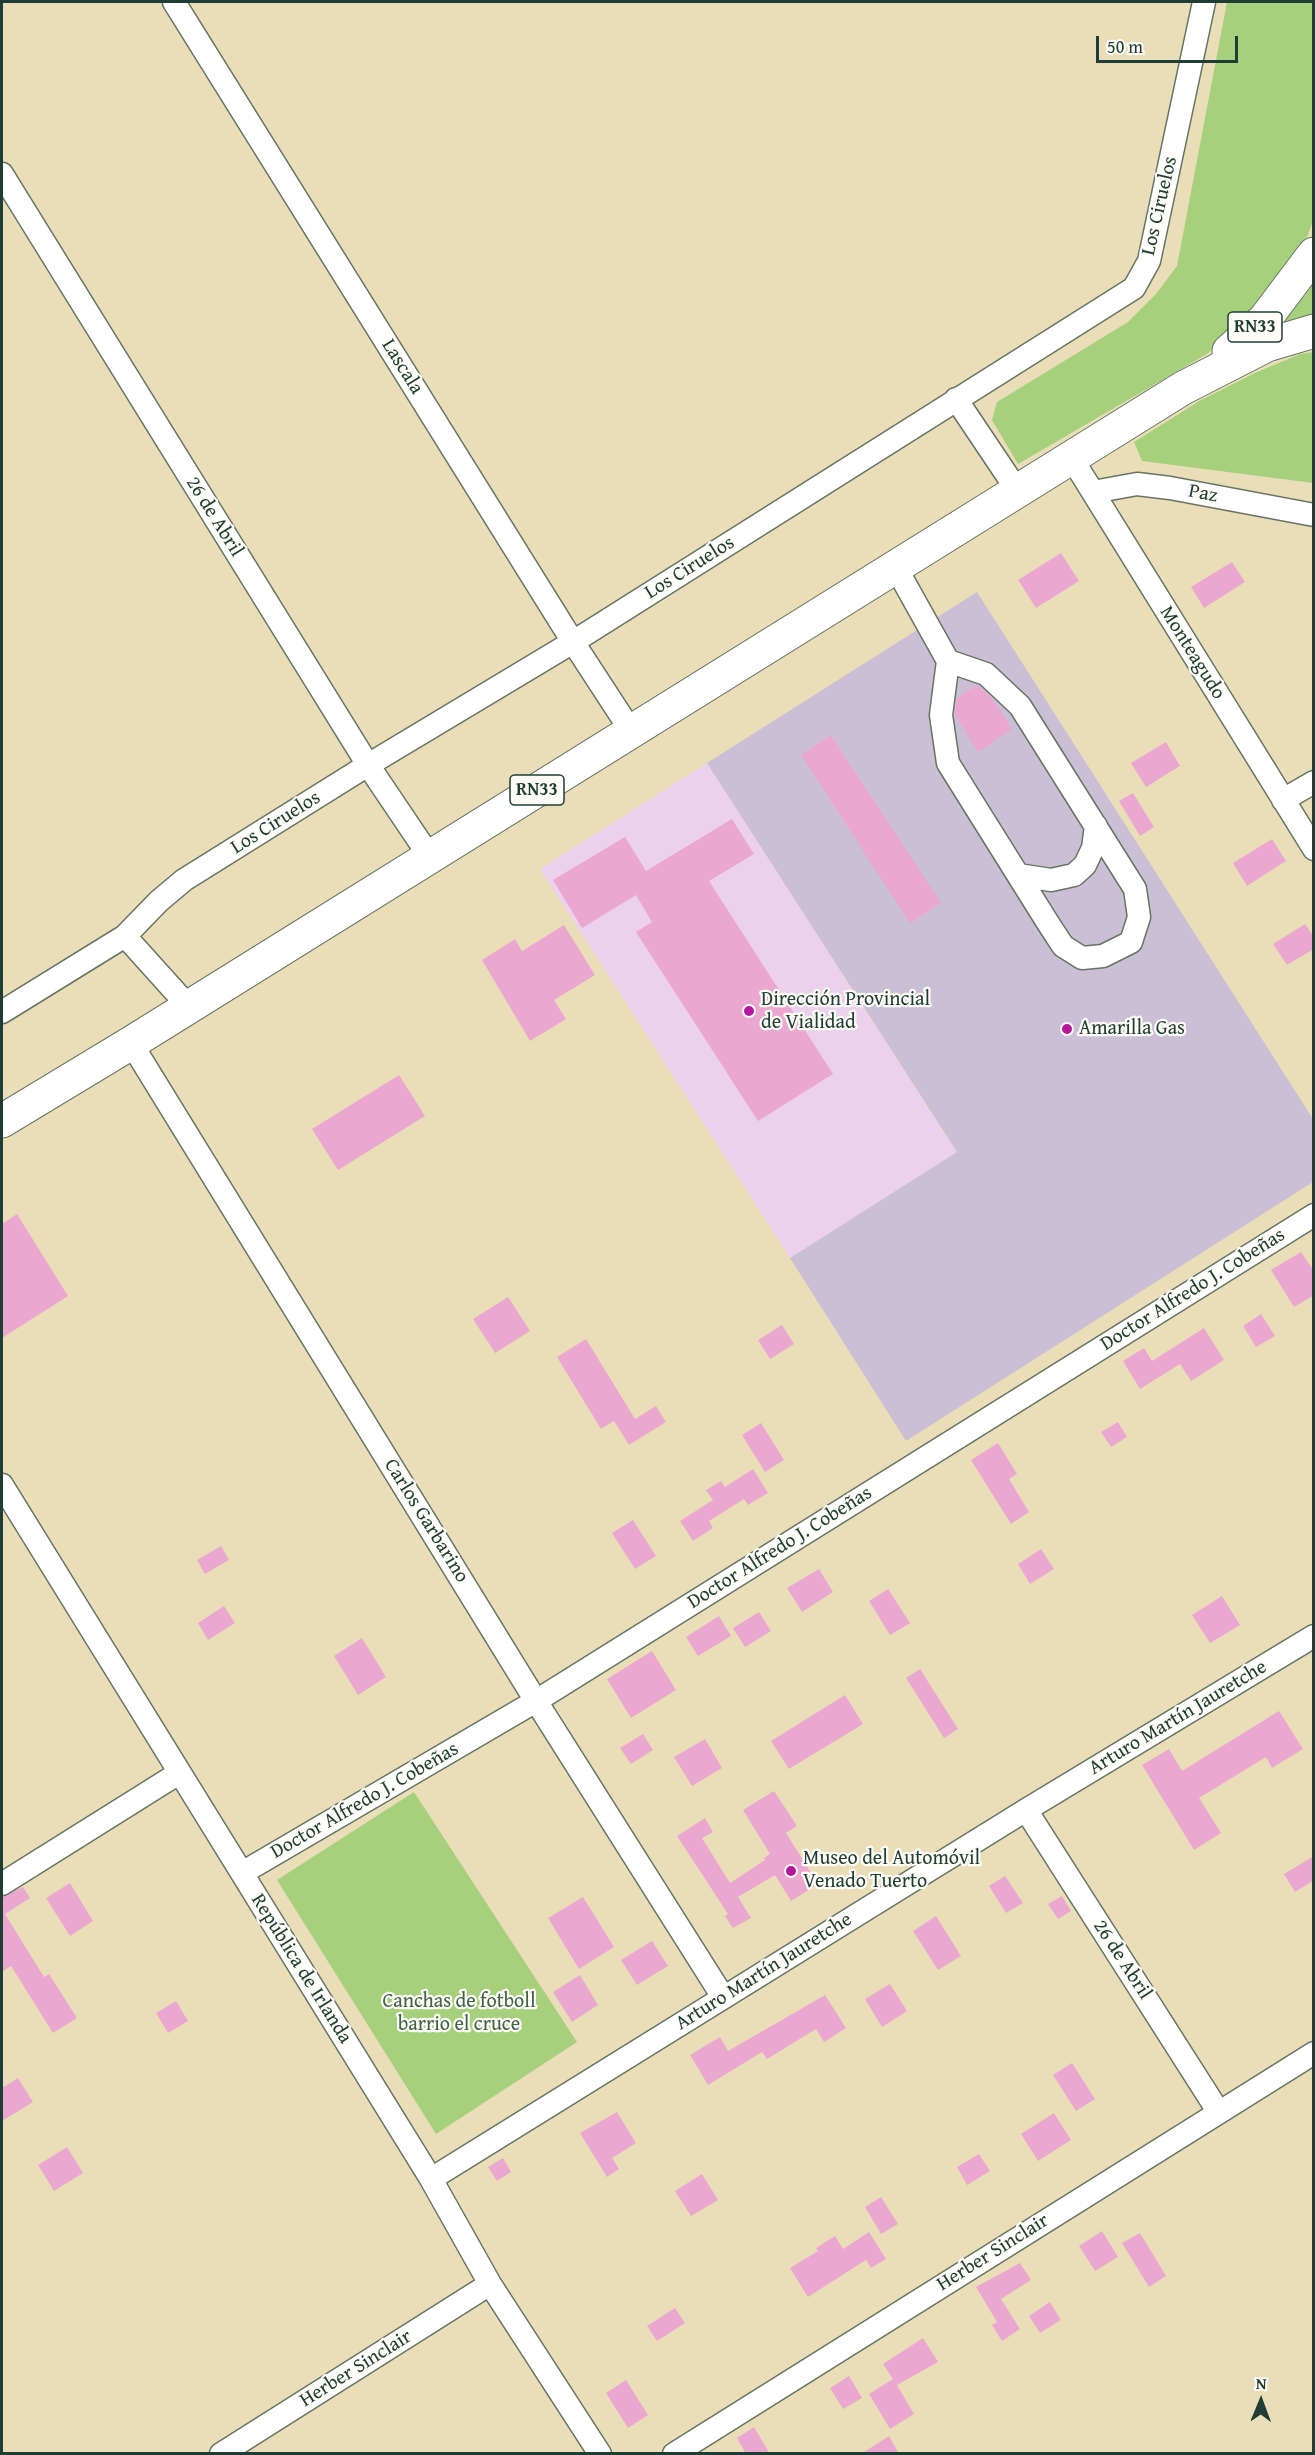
<!DOCTYPE html>
<meta charset="utf-8">
<style>
body{margin:0}
#map{position:relative;width:1315px;height:2455px;overflow:hidden;background:#eadeb9;font-family:"Gentium Book Plus",serif}
canvas{display:block}
.frame{position:absolute;inset:0;border:3px solid #1f3d34;pointer-events:none}
.north{position:absolute;left:1231px;top:2371px;width:60px;height:60px;-webkit-text-stroke:4px #fdfcf7;paint-order:stroke;rotate:1deg;font-size:16px;font-weight:700;line-height:24px;text-align:center;color:#1f3d34}
.north::after{content:'';display:block;margin:auto;width:21px;height:27px;background:#1f3d34;clip-path:polygon(50% 0,100% 100%,50% 72%,0 100%)}
.scale{position:absolute;left:1096px;top:36px;width:142px;height:27px;box-sizing:border-box;border:3px solid #1f3d34;border-top:0;padding-left:8px;font-size:18px;line-height:21px;white-space:nowrap;color:#1f3d34;-webkit-text-stroke:4px #fdfcf7;paint-order:stroke}
</style>
<div id="map">
<canvas width="1315" height="2455"></canvas>
<div class="frame"></div>
<div class="north">N</div>
<div class="scale">50 m</div>
</div>
<script>
const ctx = document.querySelector('canvas').getContext('2d');
ctx.lineJoin = 'round';
function paint(path, color) { ctx.fillStyle = color; ctx.fill(path, 'evenodd'); }
const shape = rows => new Path2D(rows.map(r => 'M' + r).join(''));
function strokePath(path, color, width, dash) { ctx.strokeStyle = color; ctx.lineWidth = width; ctx.lineCap = dash ? 'butt' : 'round'; ctx.setLineDash(dash || []); ctx.stroke(path); }
function drawText(font, color, halo, rows, align = 'center') {
  ctx.font = font + ' "Gentium Book Plus",serif'; ctx.lineWidth = 4.5; ctx.setLineDash([]); ctx.textBaseline = 'middle'; ctx.strokeStyle = halo; ctx.fillStyle = color; for (const [text, x, y, turn = 0] of rows) {
    ctx.save(); ctx.translate(x, y); ctx.rotate((+turn || 0) * Math.PI / 180); ctx.textAlign = isNaN(turn) ? turn : align; if (halo) ctx.strokeText(text, 0, 0); ctx.fillText(text, 0, 0); ctx.restore();
  }
}
const built = shape([
 [707,763,957,1153,790,1258,540,869]
]);
const industrial = shape([
 [977,592,1313,1119,1313,1182,906,1441,790,1258,957,1152,707,763]
]);
const green = shape([
 [1227,2,1313,2,1313,221,1307,237,1290,267,1244,321,1207,354,1018,464,992,420,997,402,1128,322,1156,294,1177,266],
 [1313,284,1313,314,1271,327,1305,296],
 [1313,352,1313,483,1142,461,1134,442,1201,400,1255,373,1300,354],
 [414,1792,577,2042,436,2134,277,1880]
]);
const building = shape([
 [1061,553,1079,581,1036,608,1018,580],
 [1232,562,1245,582,1204,608,1191,587],
 [977,685,991,697,1012,729,978,752,955,715,957,698],
 [831,735,941,903,910,923,801,755],
 [1166,742,1180,766,1146,787,1131,763],
 [1133,793,1154,827,1140,836,1119,801],
 [732,819,754,854,709,881,833,1074,758,1121,636,932,652,922,636,895,582,928,553,880,625,837,646,871],
 [1272,839,1286,861,1247,886,1233,863],
 [1305,924,1314,937,1314,949,1287,965,1273,944],
 [564,925,595,975,554,1000,566,1019,530,1041,482,960,515,939,522,951],
 [399,1075,425,1116,338,1170,312,1129],
 [17,1214,68,1296,2,1338,2,1224],
 [1301,1252,1314,1271,1314,1295,1294,1307,1271,1270],
 [508,1297,530,1331,495,1353,473,1319],
 [1261,1314,1275,1336,1256,1347,1243,1326],
 [782,1325,794,1344,770,1359,758,1340],
 [1204,1328,1224,1360,1191,1381,1180,1364,1140,1389,1123,1361,1144,1348,1152,1361],
 [586,1339,635,1419,656,1406,666,1422,629,1445,614,1421,601,1429,557,1357],
 [1118,1422,1127,1437,1111,1447,1101,1432],
 [761,1423,784,1460,765,1472,742,1435],
 [998,1443,1017,1474,1009,1479,1029,1512,1011,1524,971,1460],
 [753,1469,768,1493,748,1505,744,1499,709,1521,713,1528,693,1541,680,1521,713,1500,706,1490,721,1481,725,1487],
 [633,1520,656,1556,635,1569,612,1533],
 [221,1546,229,1560,205,1574,197,1560],
 [1041,1549,1054,1569,1030,1584,1018,1564],
 [819,1569,833,1592,802,1612,787,1588],
 [888,1589,910,1623,890,1635,869,1601],
 [1222,1596,1240,1625,1210,1643,1192,1615],
 [224,1606,235,1623,208,1640,198,1623],
 [759,1612,771,1631,745,1647,733,1628],
 [719,1616,731,1636,698,1656,686,1637],
 [362,1638,386,1677,358,1695,334,1656],
 [652,1651,676,1690,631,1718,607,1679],
 [920,1669,958,1729,944,1738,906,1678],
 [845,1695,863,1724,789,1769,771,1741],
 [1279,1711,1303,1749,1272,1768,1266,1757,1199,1798,1221,1833,1194,1850,1142,1765,1169,1749,1182,1771],
 [643,1734,653,1750,631,1764,620,1748],
 [705,1739,722,1768,692,1786,674,1757],
 [774,1791,797,1826,786,1833,818,1884,791,1901,775,1875,738,1897,751,1918,733,1928,725,1916,728,1914,677,1836,705,1818,713,1832,702,1838,730,1883,765,1860,764,1858,770,1854,743,1810],
 [1314,1856,1314,1880,1295,1892,1284,1874],
 [1005,1876,1023,1903,1006,1913,989,1886],
 [70,1883,93,1921,70,1936,46,1898],
 [23,1887,30,1898,5,1914,44,1977,49,1974,77,2018,53,2033,11,1966,2,1972,2,1897],
 [1062,1896,1071,1911,1058,1919,1048,1904],
 [583,1897,614,1947,579,1969,548,1918],
 [936,1916,961,1956,938,1970,913,1931],
 [652,1941,668,1966,637,1985,621,1960],
 [580,1975,598,2005,572,2022,553,1992],
 [890,1984,907,2011,882,2027,865,1999],
 [825,1995,846,2028,824,2042,816,2029,767,2059,762,2052,708,2085,690,2055,720,2037,728,2051],
 [176,2001,188,2021,168,2033,156,2013],
 [1072,2063,1095,2099,1076,2111,1053,2075],
 [18,2078,33,2102,2,2121,2,2088],
 [617,2112,636,2143,612,2158,619,2169,607,2177,580,2133],
 [1054,2113,1071,2140,1038,2161,1021,2134],
 [67,2147,83,2173,54,2191,38,2165],
 [979,2154,990,2171,967,2185,957,2167],
 [503,2158,511,2172,497,2181,488,2167],
 [702,2174,718,2200,691,2216,675,2191],
 [881,2197,898,2224,881,2234,865,2207],
 [1102,2231,1118,2257,1095,2271,1079,2246],
 [869,2232,886,2259,871,2268,866,2260,808,2297,790,2268,818,2251,816,2248,835,2236,843,2249],
 [1140,2233,1166,2276,1149,2287,1122,2243],
 [1020,2263,1031,2280,1001,2299,1020,2329,1002,2341,992,2325,997,2322,976,2287],
 [1050,2302,1061,2320,1040,2333,1029,2316],
 [675,2308,685,2323,657,2341,647,2326],
 [923,2338,938,2362,897,2385,914,2414,890,2429,869,2394,893,2379,883,2364],
 [849,2376,862,2398,843,2409,830,2388],
 [626,2380,648,2415,628,2428,606,2393],
 [754,2427,770,2454,746,2454,737,2438],
 [889,2436,899,2454,861,2454]
]);
const minor = shape([
 [174,2,573,642,631,731],
 [2,174,368,765,430,857],
 [956,399,1017,490],
 [1071,457,1314,849],
 [1093,492,1137,484,1170,488,1314,515],
 [895,566,948,661,941,715,948,763,1048,923,1063,946,1082,958,1103,956,1131,942,1139,917,1135,889,1020,706,986,674,948,661],
 [1283,800,1314,782],
 [1018,875,1051,880,1074,875,1085,865,1093,848,1096,826],
 [125,936,189,1007],
 [2,1012,125,936,159,901,184,880,368,765,573,642,1134,288,1149,261,1204,2],
 [131,1043,536,1701,723,1997],
 [2,1485,431,2179,490,2284,600,2454],
 [1026,1810,1218,2111],
 [242,1873,536,1701,1314,1215],
 [2,1884,179,1773],
 [431,2179,1026,1810,1314,1636],
 [221,2454,490,2284],
 [674,2454,1314,2053]
]);
const highway = shape([
 [1229,351,1265,319,1314,254],
 [2,1121,131,1043,1183,388,1267,345,1314,331]
]);
const markers = [
 [749,1011,6,"#b5179e"],
 [1067,1029,6,"#b5179e"],
 [791,1871,6,"#b5179e"]
];
const shields = [
 [1255,327,54],
 [537,790,54]
];
const shieldNames = [
 ["RN33",1255,327],
 ["RN33",537,790]
];
const streetNames = [
 ["Los Ciruelos",1160,206,-77],
 ["Lascala",402,367,58],
 ["Paz",1203,494,11],
 ["26 de Abril",214,517,58],
 ["Los Ciruelos",690,568,-32],
 ["Monteagudo",1192,653,58],
 ["Los Ciruelos",276,823,-32],
 ["Doctor Alfredo J. Cobeñas",1193,1290,-32],
 ["Carlos Garbarino",426,1521,58],
 ["Doctor Alfredo J. Cobeñas",780,1548,-32],
 ["Arturo Martín Jauretche",1178,1718,-31],
 ["Doctor Alfredo J. Cobeñas",365,1801,-30],
 ["26 de Abril",1122,1960,57],
 ["República de Irlanda",301,1969,58],
 ["Arturo Martín Jauretche",764,1972,-32],
 ["Herber Sinclair",993,2253,-32],
 ["Herber Sinclair",356,2369,-32]
];
const poiNames = [
 ["Dirección Provincial",761,1000],
 ["de Vialidad",761,1023],
 ["Amarilla Gas",1079,1029],
 ["Museo del Automóvil",803,1859],
 ["Venado Tuerto",803,1882]
];
const parkNames = [
 ["Canchas de fotboll",459,2002],
 ["barrio el cruce",459,2025]
];
paint(built, '#ebd1eb');
paint(industrial, '#cbbfd5');
paint(green, '#a6d07c');
paint(building, '#eaa8d0');
strokePath(minor, '#667563', 25);
strokePath(highway, '#667563', 35);
strokePath(minor, '#fff', 22);
strokePath(highway, '#fff', 33);
for (const [x, y, r, color] of markers) { const dot = new Path2D(); dot.arc(x, y, r, 0, 2 * Math.PI); ctx.fillStyle = color; ctx.fill(dot); strokePath(dot, '#fdfcf7', 2); }
for (const [x, y, w] of shields) { const box = new Path2D(); box.roundRect(x - w / 2, y - 15, w, 30, 4.5); ctx.fillStyle = '#fdfcf7'; ctx.fill(box); strokePath(box, '#1f3d34', 1.5); }
drawText('bold 18px', '#1f3d34', null, shieldNames);
drawText('20px', '#1f3d34', '#fdfcf7', streetNames);
drawText('20px', '#1f3d34', '#fdfcf7', poiNames, 'left');
drawText('20px', '#416246', '#fdfcf7', parkNames);
</script>
